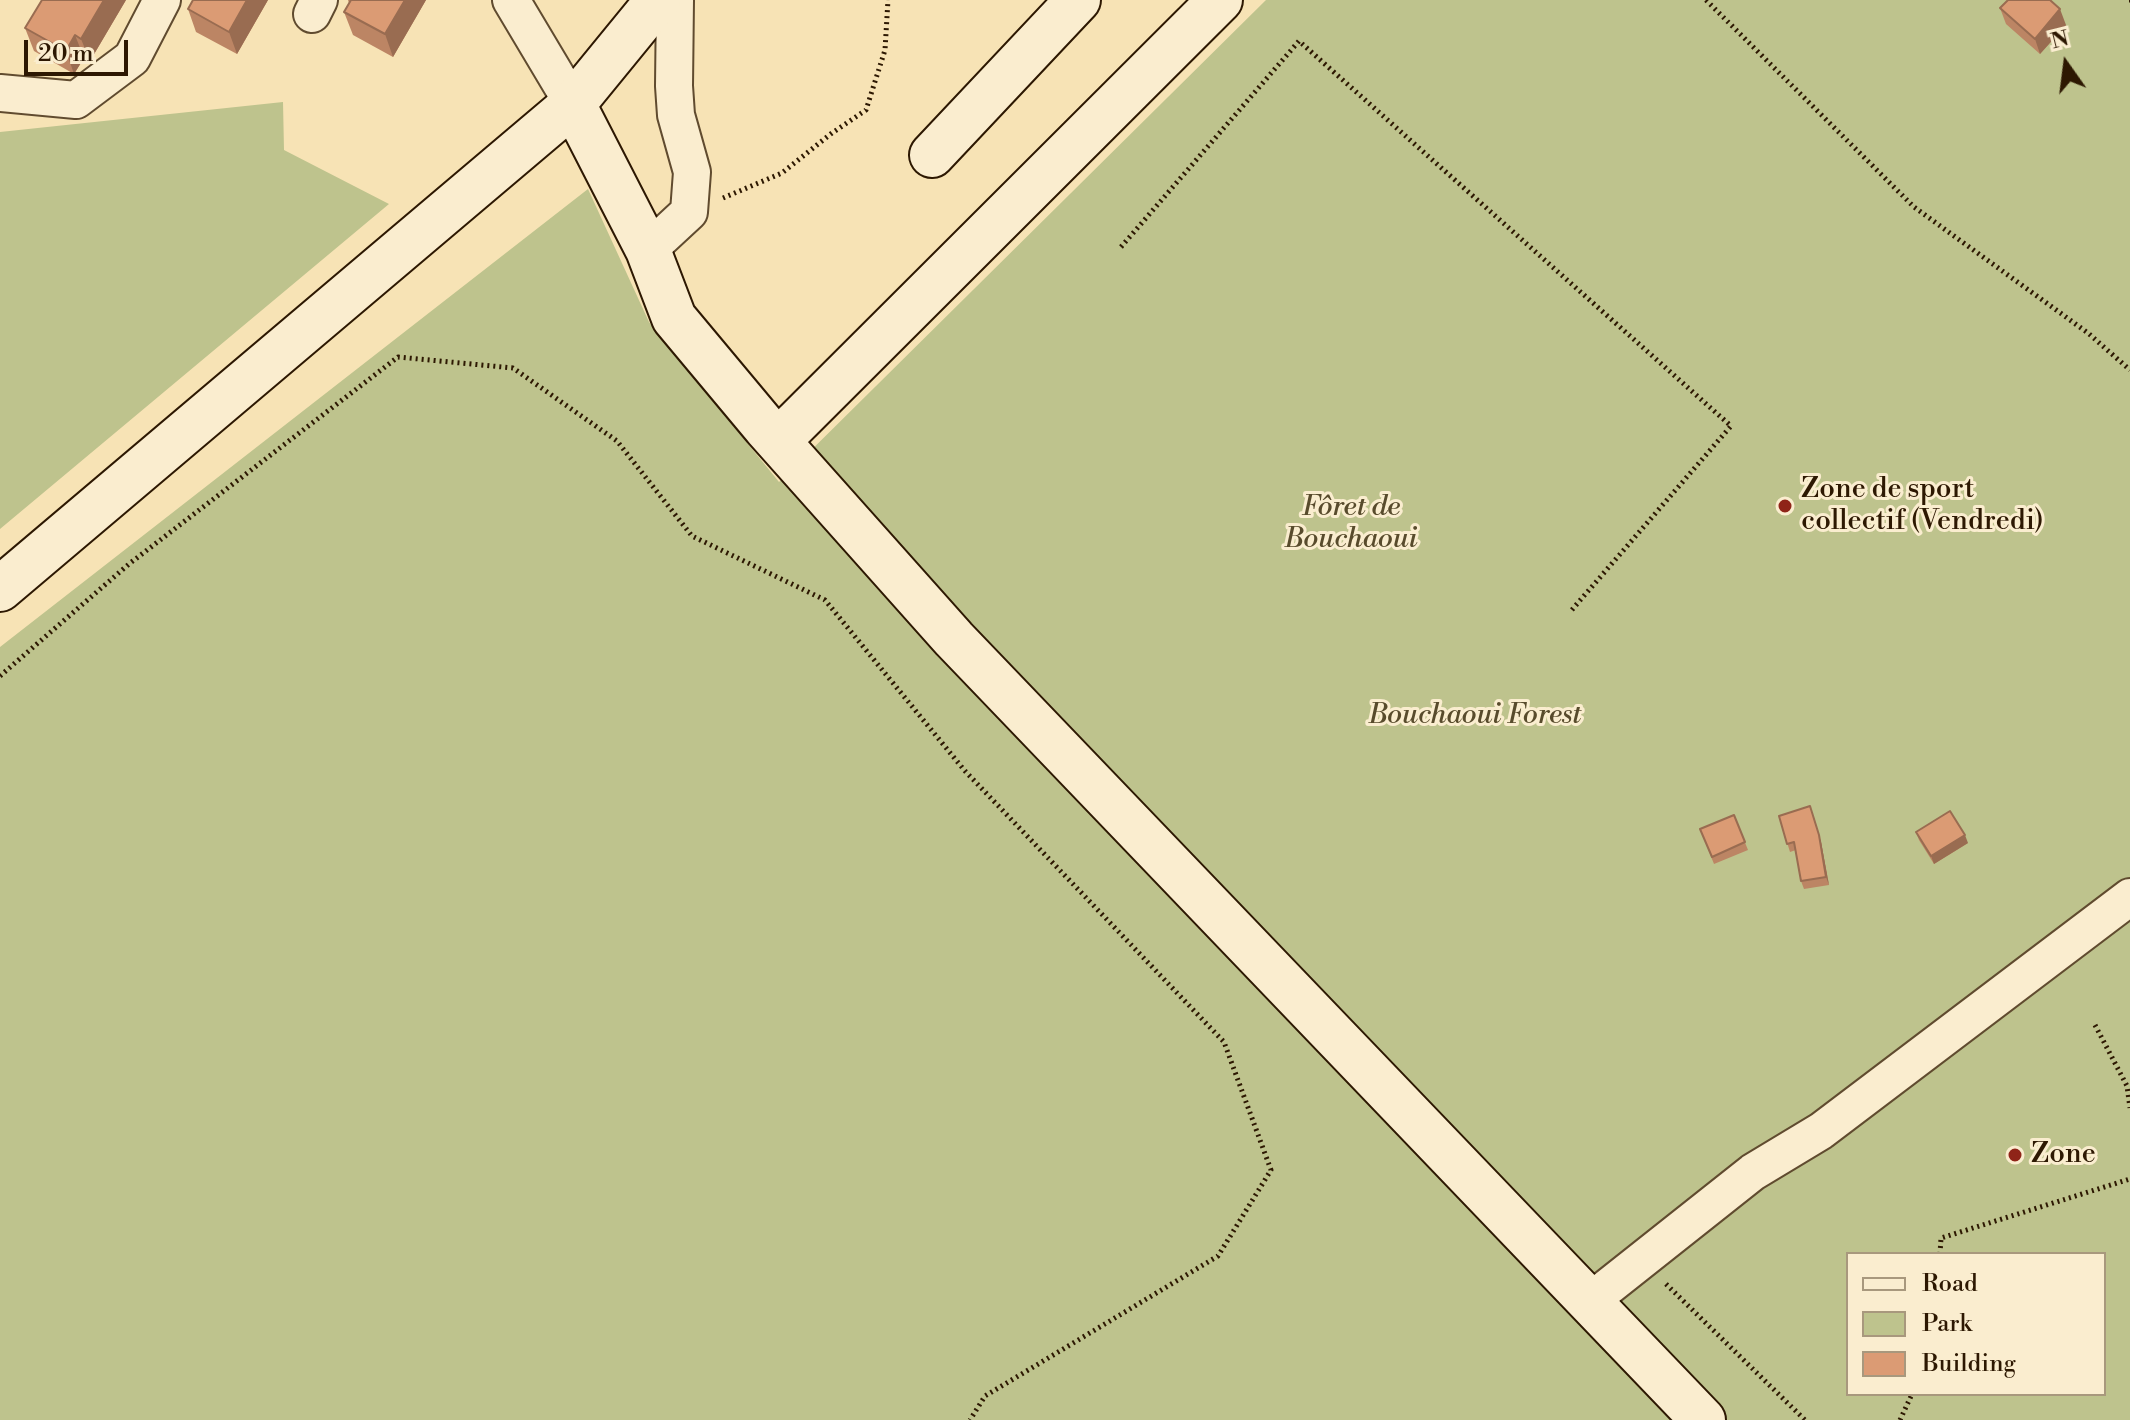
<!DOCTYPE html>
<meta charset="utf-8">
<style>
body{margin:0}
#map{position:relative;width:2130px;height:1420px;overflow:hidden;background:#f7e3b5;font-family:"Libre Bodoni",serif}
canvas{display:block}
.legend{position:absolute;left:1846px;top:1252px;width:260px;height:144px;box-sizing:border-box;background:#faedcf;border:2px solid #a8987d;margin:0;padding:10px 14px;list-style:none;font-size:24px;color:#2d1802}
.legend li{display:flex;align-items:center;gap:16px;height:40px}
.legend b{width:40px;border:2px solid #a8987d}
.north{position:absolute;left:2026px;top:24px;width:80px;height:80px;-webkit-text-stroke:6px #faedcf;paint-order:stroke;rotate:346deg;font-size:22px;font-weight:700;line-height:32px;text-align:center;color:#2d1802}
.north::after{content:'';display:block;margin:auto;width:28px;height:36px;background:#2d1802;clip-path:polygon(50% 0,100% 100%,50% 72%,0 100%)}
.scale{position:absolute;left:24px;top:40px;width:104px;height:36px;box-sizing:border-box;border:4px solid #2d1802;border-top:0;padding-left:10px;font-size:24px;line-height:28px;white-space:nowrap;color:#2d1802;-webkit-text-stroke:6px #faedcf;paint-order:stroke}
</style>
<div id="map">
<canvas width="2130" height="1420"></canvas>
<ul class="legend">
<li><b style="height:10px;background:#faedcf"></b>Road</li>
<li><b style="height:22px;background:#bec38d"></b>Park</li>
<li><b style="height:22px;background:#db9b74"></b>Building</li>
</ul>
<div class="north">N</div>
<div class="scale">20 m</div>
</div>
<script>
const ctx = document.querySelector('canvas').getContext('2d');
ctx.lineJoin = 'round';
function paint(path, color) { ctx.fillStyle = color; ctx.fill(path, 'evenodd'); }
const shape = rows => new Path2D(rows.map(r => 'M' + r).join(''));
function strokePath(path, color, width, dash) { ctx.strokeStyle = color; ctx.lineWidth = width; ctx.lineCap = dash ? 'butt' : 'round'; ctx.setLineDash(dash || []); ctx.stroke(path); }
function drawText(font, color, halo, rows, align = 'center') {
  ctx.font = font + ' "Libre Bodoni",serif'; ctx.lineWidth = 6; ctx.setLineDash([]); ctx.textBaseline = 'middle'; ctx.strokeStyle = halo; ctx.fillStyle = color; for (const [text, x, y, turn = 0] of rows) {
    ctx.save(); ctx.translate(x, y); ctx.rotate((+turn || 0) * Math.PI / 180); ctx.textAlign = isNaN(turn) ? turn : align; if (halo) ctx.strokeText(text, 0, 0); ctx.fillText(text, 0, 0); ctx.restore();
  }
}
const green = shape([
 [1266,0,2130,0,2130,1420,0,1420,0,647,588,189,649,322,779,482],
 [1848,1254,2104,1254,2104,1394,1848,1394],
 [283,102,284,150,389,204,0,529,0,132]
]);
const path = shape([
 [1706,0,1914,207,2088,333,2130,370],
 [2129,0,2130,0],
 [723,198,782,173,832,133,866,110,885,50,888,0],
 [1121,247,1299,41,1731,426,1570,612],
 [0,676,129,564,398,357,513,368,617,441,692,536,825,600,965,771,1224,1042,1271,1170,1218,1256,985,1396,970,1420],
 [2095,1025,2127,1086,2130,1108],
 [1940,1254,1941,1238,2130,1179],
 [1666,1284,1805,1420],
 [1900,1420,1912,1394]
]);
const street = shape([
 [511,0,573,104],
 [312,14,319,0],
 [0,93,76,100,132,58,162,0],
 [648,250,689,212,692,172,676,115,674,86,675,0],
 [1589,1302,1753,1172,1821,1131,2130,897]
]);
const secondary = shape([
 [573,104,648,250,674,318,765,427,954,639,1703,1420],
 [932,155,1078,0],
 [778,441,1220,0],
 [0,589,573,104,658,0]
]);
const wall = shape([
 [126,0,90,61,84,58,74,74,34,51,25,28],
 [268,0,237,54,196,32,188,9],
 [348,0,426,0,393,57,353,35,344,12,349,3],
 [2000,8,2066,25,2040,54,2006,24],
 [1734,815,1748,850,1714,864,1700,829],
 [1779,816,1821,842,1829,885,1804,889,1801,881,1796,850,1790,852],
 [1916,832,1968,843,1934,864,1919,840]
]);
const shadedWall = shape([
 [104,0,126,0,90,61,81,39],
 [247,0,268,0,237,54,229,32],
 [405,0,426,0,393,57,385,34],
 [2060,9,2066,25,2040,54,2035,39],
 [75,35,84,58,74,74,66,51],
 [1810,806,1821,842,1829,885,1826,877],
 [1965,835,1968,843,1934,864,1931,856]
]);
const building = shape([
 [42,0,104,0,81,39,75,35,66,51,25,28,42,0],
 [193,0,247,0,229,32,188,9,193,0],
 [351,0,405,0,385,34,344,12,351,0],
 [2008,0,2050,0,2060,9,2035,39,2000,8,2008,0],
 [1810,806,1819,835,1826,877,1801,881,1794,842,1787,844,1779,816,1810,806],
 [1950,811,1965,835,1931,856,1916,832,1950,811],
 [1734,815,1745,842,1712,857,1700,829,1734,815]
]);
const markers = [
 [1785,506,8,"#8f2418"],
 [2015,1155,8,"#8f2418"]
];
const poiNames = [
 ["Zone de sport",1801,490],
 ["collectif (Vendredi)",1801,522],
 ["Zone",2031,1155]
];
const parkNames = [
 ["Fôret de",1351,508],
 ["Bouchaoui",1351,540],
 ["Bouchaoui Forest",1475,716]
];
paint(green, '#bec38d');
strokePath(street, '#604b2f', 40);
strokePath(secondary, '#2d1802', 48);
strokePath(path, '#2d1802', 5, [2, 4]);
strokePath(street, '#faedcf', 36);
strokePath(secondary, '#faedcf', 44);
paint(wall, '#bc8564');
paint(shadedWall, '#996c51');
paint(building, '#db9b74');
strokePath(building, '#996c51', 2);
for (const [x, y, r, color] of markers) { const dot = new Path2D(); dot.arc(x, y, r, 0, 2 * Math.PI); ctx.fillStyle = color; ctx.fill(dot); strokePath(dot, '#faedcf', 3); }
drawText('28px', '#2d1802', '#faedcf', poiNames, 'left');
drawText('italic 28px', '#584b2c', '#faedcf', parkNames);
</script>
